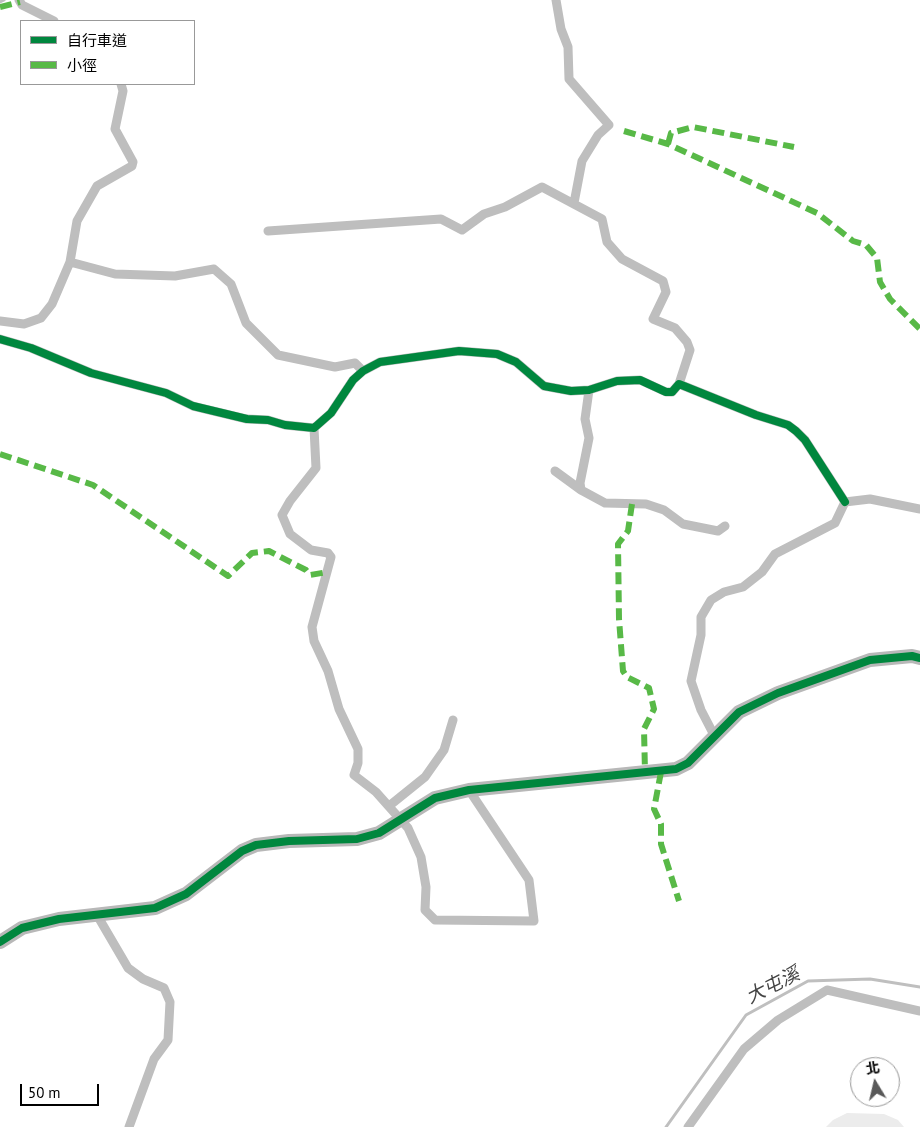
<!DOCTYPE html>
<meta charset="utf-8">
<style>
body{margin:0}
#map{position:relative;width:920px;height:1127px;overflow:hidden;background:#fff;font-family:"PT Sans","Noto Sans TC",sans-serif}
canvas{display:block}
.legend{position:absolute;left:20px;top:20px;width:175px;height:65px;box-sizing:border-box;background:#fff;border:1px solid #999;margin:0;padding:6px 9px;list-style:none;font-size:15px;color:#000}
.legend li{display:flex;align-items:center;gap:10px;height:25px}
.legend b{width:25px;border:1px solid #999}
.north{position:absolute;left:850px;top:1057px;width:50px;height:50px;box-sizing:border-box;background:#fff;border:1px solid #999;border-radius:50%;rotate:351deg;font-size:14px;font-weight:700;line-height:20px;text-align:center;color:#000}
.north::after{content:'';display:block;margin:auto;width:18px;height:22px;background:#595959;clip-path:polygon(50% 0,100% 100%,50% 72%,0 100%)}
.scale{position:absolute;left:20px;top:1084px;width:79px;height:22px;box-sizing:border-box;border:2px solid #000;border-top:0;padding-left:6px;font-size:15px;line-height:18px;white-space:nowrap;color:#000;-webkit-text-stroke:4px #fff;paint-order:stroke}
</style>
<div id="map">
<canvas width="920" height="1127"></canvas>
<ul class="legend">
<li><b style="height:6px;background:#00873e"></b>自行車道</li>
<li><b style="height:6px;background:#58b947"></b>小徑</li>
</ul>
<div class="north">北</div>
<div class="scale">50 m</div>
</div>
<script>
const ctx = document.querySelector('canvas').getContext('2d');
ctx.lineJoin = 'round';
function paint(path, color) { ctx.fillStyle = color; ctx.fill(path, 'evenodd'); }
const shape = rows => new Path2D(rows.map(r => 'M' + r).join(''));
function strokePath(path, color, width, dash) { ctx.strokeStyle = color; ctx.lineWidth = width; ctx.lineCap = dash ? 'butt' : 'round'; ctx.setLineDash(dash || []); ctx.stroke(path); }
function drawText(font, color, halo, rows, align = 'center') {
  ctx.font = font + ' "PT Sans","Noto Sans TC",sans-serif'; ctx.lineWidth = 5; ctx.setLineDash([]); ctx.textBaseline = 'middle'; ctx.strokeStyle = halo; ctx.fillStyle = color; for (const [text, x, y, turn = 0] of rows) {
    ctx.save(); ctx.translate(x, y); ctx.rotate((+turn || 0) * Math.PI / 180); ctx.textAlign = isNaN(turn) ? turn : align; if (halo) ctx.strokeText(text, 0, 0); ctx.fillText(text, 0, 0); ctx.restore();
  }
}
const green = shape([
 [847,1113,884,1114,898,1120,904,1127,826,1127,833,1120]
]);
const stream = shape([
 [0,2,4,0],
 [666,1127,746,1015,808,981,870,979,920,987]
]);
const street = shape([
 [19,0,22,5,54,21],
 [556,0,561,29,568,47,569,79,609,125,598,135,582,161,574,203],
 [268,231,441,219,462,230,484,214,505,207,542,187,602,219,607,242,622,259,663,281,666,292,653,319,675,328,687,342,690,350,679,384],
 [70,262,115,274,175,276,214,269,231,284,246,323,278,355,335,367,355,363,363,371],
 [0,321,24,324,41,318,52,304,70,262,77,221,97,186,132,166,133,162,115,129,123,91,121,84],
 [0,339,31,348,91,373,166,393,193,406,247,419,268,420,285,425,314,428,331,413,353,380,363,371,380,362,459,351,497,354,516,362,544,386,571,391,589,390,617,381,640,380,666,392,672,392,679,384,756,415,788,425,796,431,805,440,845,502],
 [589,390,585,419,589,438,580,483,581,490,605,503,646,504,664,510,683,524,718,531,725,526],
 [314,428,316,468,290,501,282,515,290,534,311,550,328,553,331,557,312,627,314,641,328,671,339,709,358,749,358,763,354,775,376,792,408,828,421,857,426,887,425,910,435,920,534,921,529,880,469,790],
 [555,471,581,490],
 [715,737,701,710,691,681,701,635,701,617,711,600,724,592,743,587,762,572,775,554,835,523,845,502,870,499,920,509],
 [389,806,425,777,444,750,453,720],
 [97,915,128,968,143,979,164,988,170,1002,168,1040,154,1059,129,1127],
 [688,1127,744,1049,778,1020,827,990,920,1011]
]);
const secondary = shape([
 [0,942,22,928,59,919,155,908,186,894,242,851,256,845,289,841,357,839,379,833,435,798,469,790,676,769,688,763,739,712,778,693,870,660,912,656,920,658]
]);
const quiet = shape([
 [0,7,20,2],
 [624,131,668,144,817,213,853,241,866,245,877,258,880,282,890,299,920,329],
 [668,144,671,133,693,127,794,147],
 [0,454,93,485,228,576,252,553,269,551,306,570,310,575,328,572],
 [632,504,628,531,618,544,619,619,623,671,627,677,649,688,654,709,644,729,645,772],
 [661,772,654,809,661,824,661,844,679,901]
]);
const cycleway = shape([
 [0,339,31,348,91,373,166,393,193,406,247,419,268,420,285,425,314,428,331,413,353,380,363,371,380,362,459,351,497,354,516,362,544,386,571,391,589,390,617,381,640,380,666,392,672,392,679,384,756,415,788,425,796,431,805,440,845,502],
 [0,942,22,928,59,919,155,908,186,894,242,851,256,845,289,841,357,839,379,833,435,798,469,790,676,769,688,763,739,712,778,693,870,660,912,656,920,658]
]);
const waterNames = [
 ["大屯溪",773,986,-27]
];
paint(green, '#ececec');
strokePath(stream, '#bfbfbf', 3);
strokePath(street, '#bebebe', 9);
strokePath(secondary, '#b8b8b8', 14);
strokePath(quiet, '#58b947', 6, [12, 6]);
strokePath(cycleway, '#00873e', 8);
drawText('italic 19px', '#444', '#fff', waterNames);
</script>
